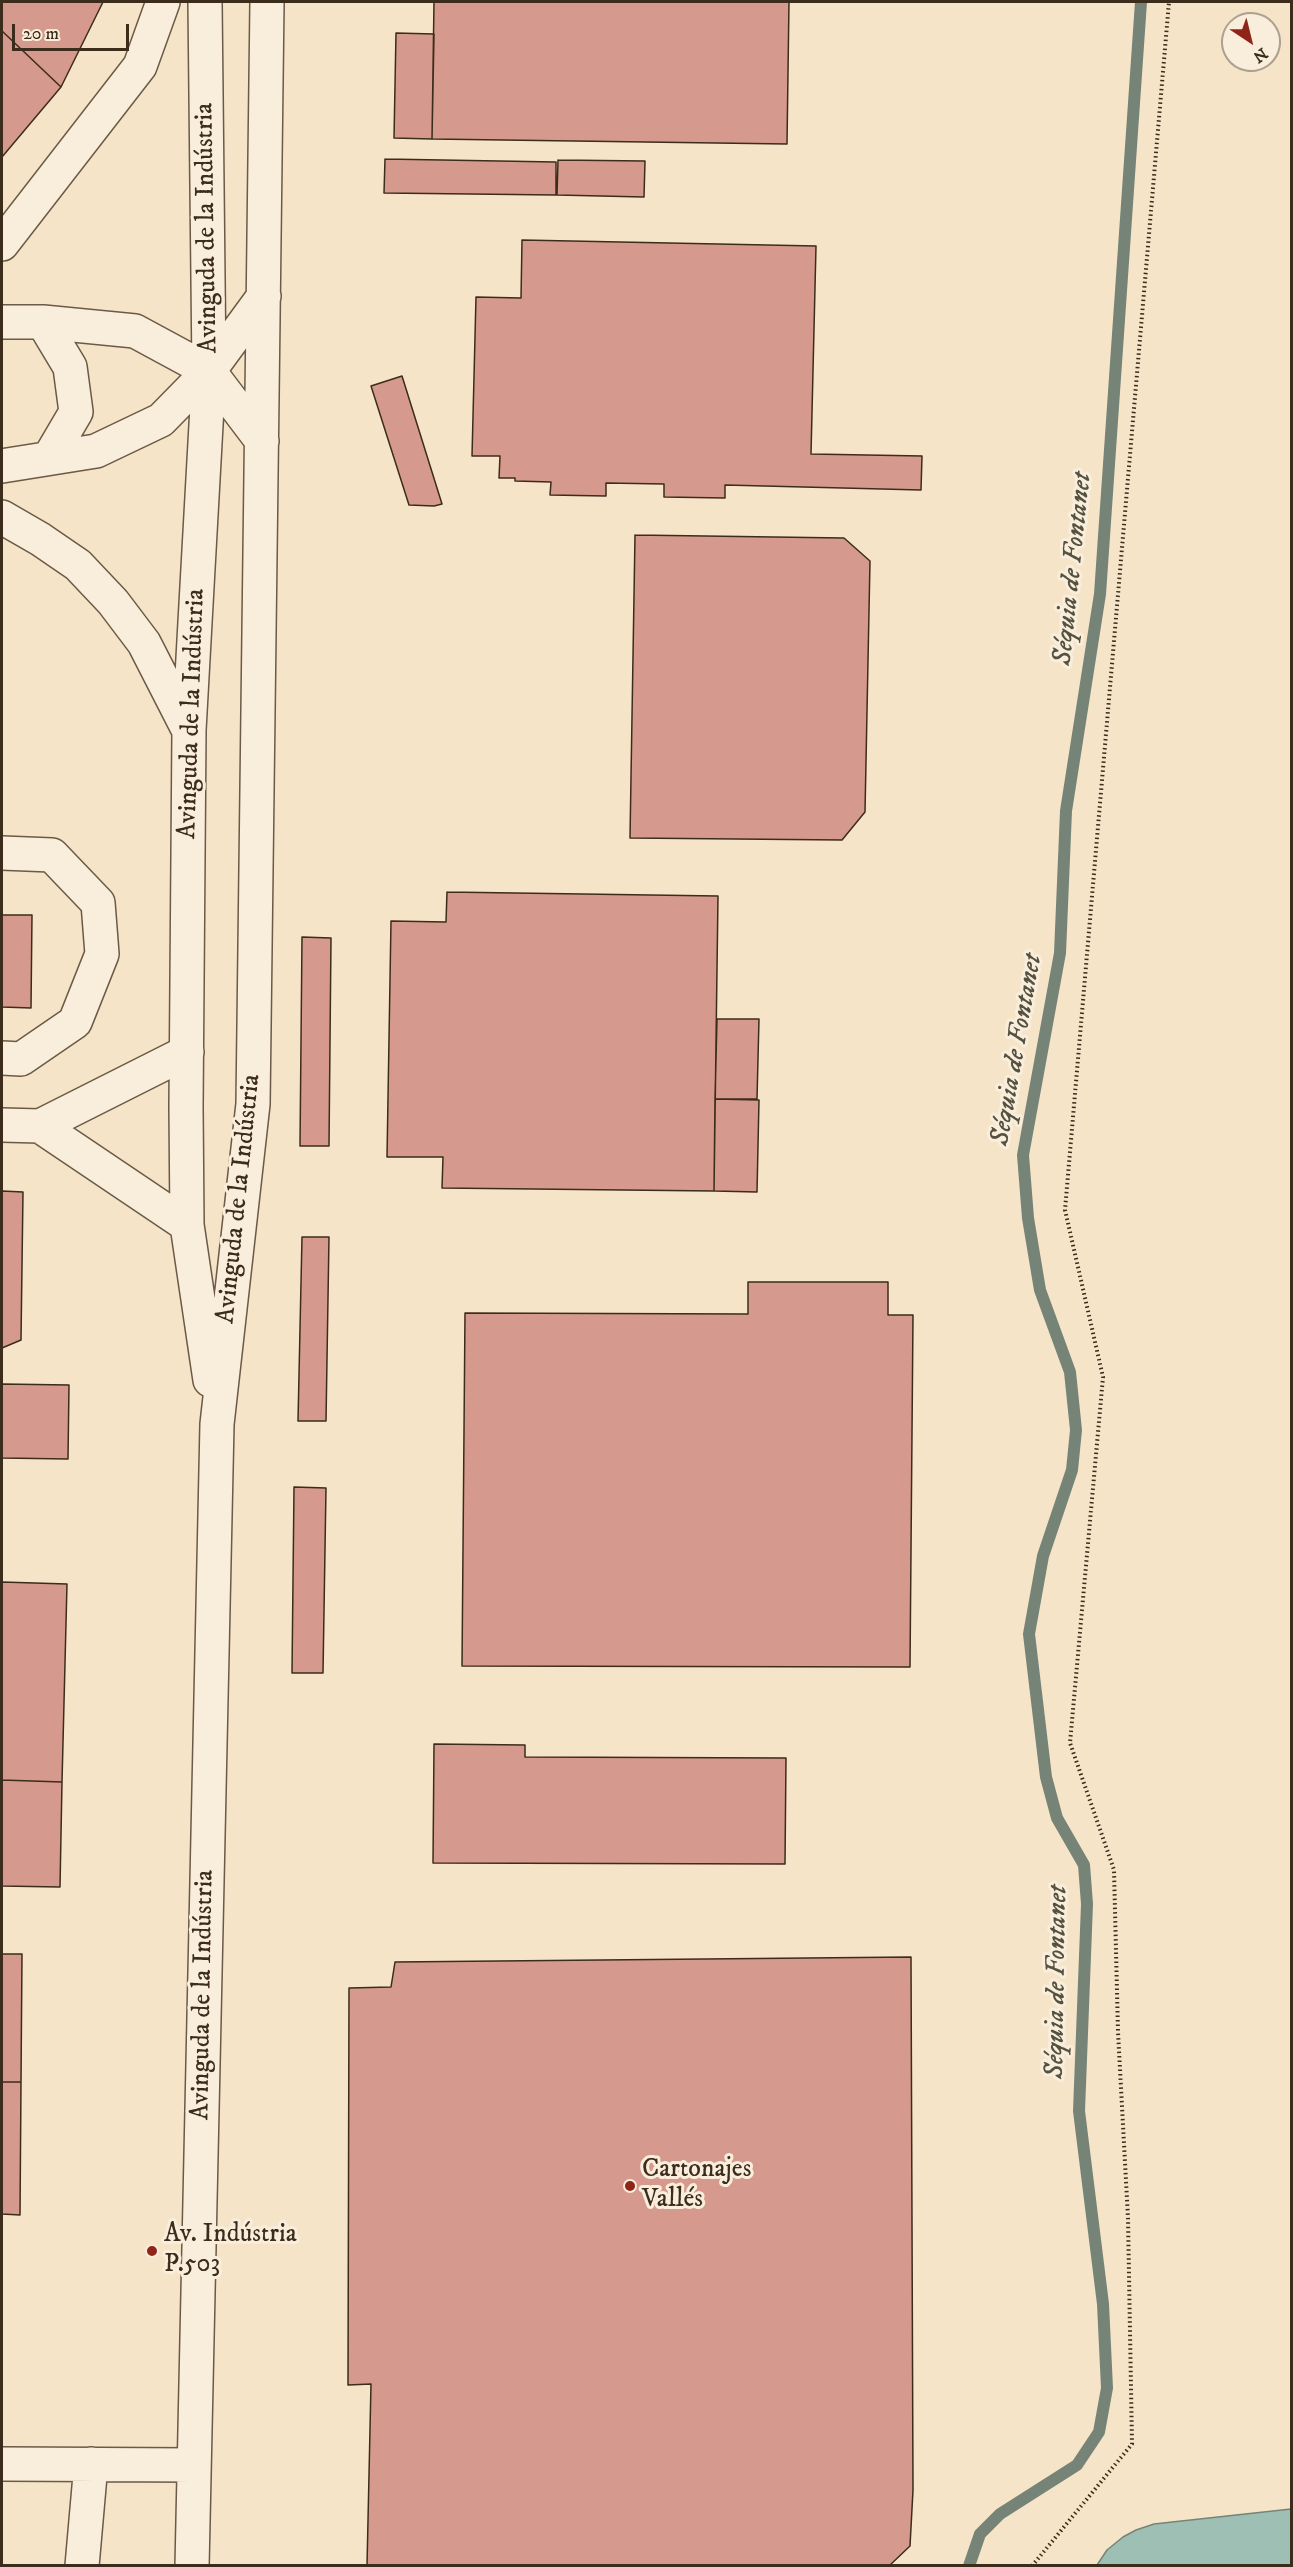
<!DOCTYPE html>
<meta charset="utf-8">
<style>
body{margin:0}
#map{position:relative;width:1293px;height:2567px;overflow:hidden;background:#f6e4c8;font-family:"IM FELL DW Pica",serif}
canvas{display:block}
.frame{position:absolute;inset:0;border:3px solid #3b2c1b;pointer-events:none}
.north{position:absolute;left:1221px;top:12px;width:60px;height:60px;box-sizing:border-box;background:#f9eddb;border:2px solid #ada08e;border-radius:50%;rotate:145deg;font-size:16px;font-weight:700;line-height:24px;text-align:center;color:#3b2c1b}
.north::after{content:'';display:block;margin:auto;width:21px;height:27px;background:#8f2418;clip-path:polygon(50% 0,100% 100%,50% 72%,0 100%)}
.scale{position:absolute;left:12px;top:24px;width:117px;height:27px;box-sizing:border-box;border:3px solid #3b2c1b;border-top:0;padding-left:8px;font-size:18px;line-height:21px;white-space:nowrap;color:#3b2c1b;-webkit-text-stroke:4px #f9eddb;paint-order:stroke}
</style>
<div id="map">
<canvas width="1293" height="2567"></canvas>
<div class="frame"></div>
<div class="north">N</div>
<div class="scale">20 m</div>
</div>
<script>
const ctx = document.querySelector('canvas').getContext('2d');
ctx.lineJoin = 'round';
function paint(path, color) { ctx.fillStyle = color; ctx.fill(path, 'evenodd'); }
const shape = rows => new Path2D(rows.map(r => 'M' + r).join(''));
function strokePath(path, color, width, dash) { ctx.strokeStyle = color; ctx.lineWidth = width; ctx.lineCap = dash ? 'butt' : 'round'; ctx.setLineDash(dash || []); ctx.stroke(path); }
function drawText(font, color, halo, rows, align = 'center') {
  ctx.font = font + ' "IM FELL DW Pica",serif'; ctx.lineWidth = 6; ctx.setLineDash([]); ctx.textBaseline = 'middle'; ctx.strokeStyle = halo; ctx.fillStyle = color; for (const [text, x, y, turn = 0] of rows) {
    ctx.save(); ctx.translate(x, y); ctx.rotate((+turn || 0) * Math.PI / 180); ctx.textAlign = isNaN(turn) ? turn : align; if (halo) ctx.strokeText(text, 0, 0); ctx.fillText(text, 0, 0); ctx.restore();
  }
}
const water = shape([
 [1291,2509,1291,2565,1097,2565,1107,2550,1123,2537,1136,2530,1154,2524,1291,2509]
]);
const stream = shape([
 [969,2566,980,2534,1000,2514,1077,2465,1099,2432,1107,2388,1103,2304,1079,2111,1087,1904,1084,1865,1057,1818,1046,1777,1029,1634,1043,1556,1072,1470,1076,1430,1070,1372,1040,1290,1028,1218,1023,1155,1060,953,1066,811,1100,594,1141,2]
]);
const building = shape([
 [2,2,103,2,61,87,2,31,2,2],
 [434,2,789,2,787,144,432,139,434,2],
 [2,31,61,87,2,157,2,31],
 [396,33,434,34,432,139,394,138,396,33],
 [385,159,556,162,556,195,384,193,385,159],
 [558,160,645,161,644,197,557,195,558,160],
 [522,240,816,246,811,454,922,456,921,490,725,485,725,498,664,497,664,484,606,483,606,496,550,495,551,482,515,481,515,478,499,478,500,456,472,456,476,297,521,298,522,240],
 [402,376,442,504,434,506,409,505,371,386,402,376],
 [635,535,844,538,870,561,865,812,842,840,630,838,635,535],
 [447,892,718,896,714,1191,442,1188,443,1157,387,1157,391,921,446,922,447,892],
 [2,915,32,915,31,1008,2,1007,2,915],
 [302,937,331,938,329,1146,300,1146,302,937],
 [717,1019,759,1019,757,1099,715,1099,717,1019],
 [715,1099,759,1100,757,1192,714,1191,715,1099],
 [2,1191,23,1192,21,1340,2,1348,2,1191],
 [302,1237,329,1237,326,1421,298,1421,302,1237],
 [748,1282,888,1282,888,1315,913,1315,910,1667,462,1666,465,1313,748,1314,748,1282],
 [2,1384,69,1385,68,1459,2,1458,2,1384],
 [294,1487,326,1488,323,1673,292,1673,294,1487],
 [2,1582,67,1584,62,1782,2,1780,2,1582],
 [434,1744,525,1745,525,1757,786,1758,785,1864,433,1863,434,1744],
 [2,1780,62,1782,60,1887,2,1886,2,1780],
 [2,1954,22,1954,21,2082,2,2082,2,1954],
 [911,1957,913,2490,910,2546,889,2566,367,2566,371,2384,348,2385,349,1988,391,1987,395,1962,911,1957],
 [2,2082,21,2082,20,2215,2,2214,2,2082]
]);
const path = shape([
 [1032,2566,1132,2444,1128,2218,1118,2032,1114,1870,1070,1743,1103,1377,1065,1210,1169,2]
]);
const minor = shape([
 [205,2,209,371,189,730,186,1106,187,1225,210,1380],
 [2,244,140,66,163,2],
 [2,322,43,322,135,331,209,371,262,441],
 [43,322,70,367,76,412,49,458],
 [2,466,96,451,161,420,209,371,264,296],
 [2,517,40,539,78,565,113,602,144,643,188,729],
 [2,853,52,855,98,903,102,954,75,1022,21,1059,2,1058],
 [2,1125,40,1126,187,1052],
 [40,1126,187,1225],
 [2,2464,194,2465],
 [82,2566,91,2464],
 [192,2566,217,1424,253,1104,267,2]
]);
const markers = [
 [630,2186,6,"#8f2418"],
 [152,2251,6,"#8f2418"]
];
const streetNames = [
 ["Avinguda de la Indústria",208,228,-91],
 ["Avinguda de la Indústria",193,714,-88],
 ["Avinguda de la Indústria",240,1199,-84],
 ["Avinguda de la Indústria",204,1995,-89]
];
const poiNames = [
 ["Cartonajes",642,2171],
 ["Vallés",642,2201],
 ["Av. Indústria",164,2236],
 ["P.503",164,2266]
];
const waterNames = [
 ["Séquia de Fontanet",1074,569,-84],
 ["Séquia de Fontanet",1018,1050,-80],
 ["Séquia de Fontanet",1058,1982,-89]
];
paint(water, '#9dbfb4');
strokePath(water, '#768477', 1.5);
strokePath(stream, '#768477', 12);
paint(building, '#d6998e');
strokePath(building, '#3b2c1b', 1.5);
strokePath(minor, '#6a5a46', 36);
strokePath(path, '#3b2c1b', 4, [1.5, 3]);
strokePath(minor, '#f9eddb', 33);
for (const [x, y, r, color] of markers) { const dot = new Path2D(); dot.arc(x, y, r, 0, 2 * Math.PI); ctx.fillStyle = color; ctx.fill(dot); strokePath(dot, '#f9eddb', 2); }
drawText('26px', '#3b2c1b', '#f9eddb', streetNames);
drawText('26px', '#3b2c1b', '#f9eddb', poiNames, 'left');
drawText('italic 27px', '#545141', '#f9eddb', waterNames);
</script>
